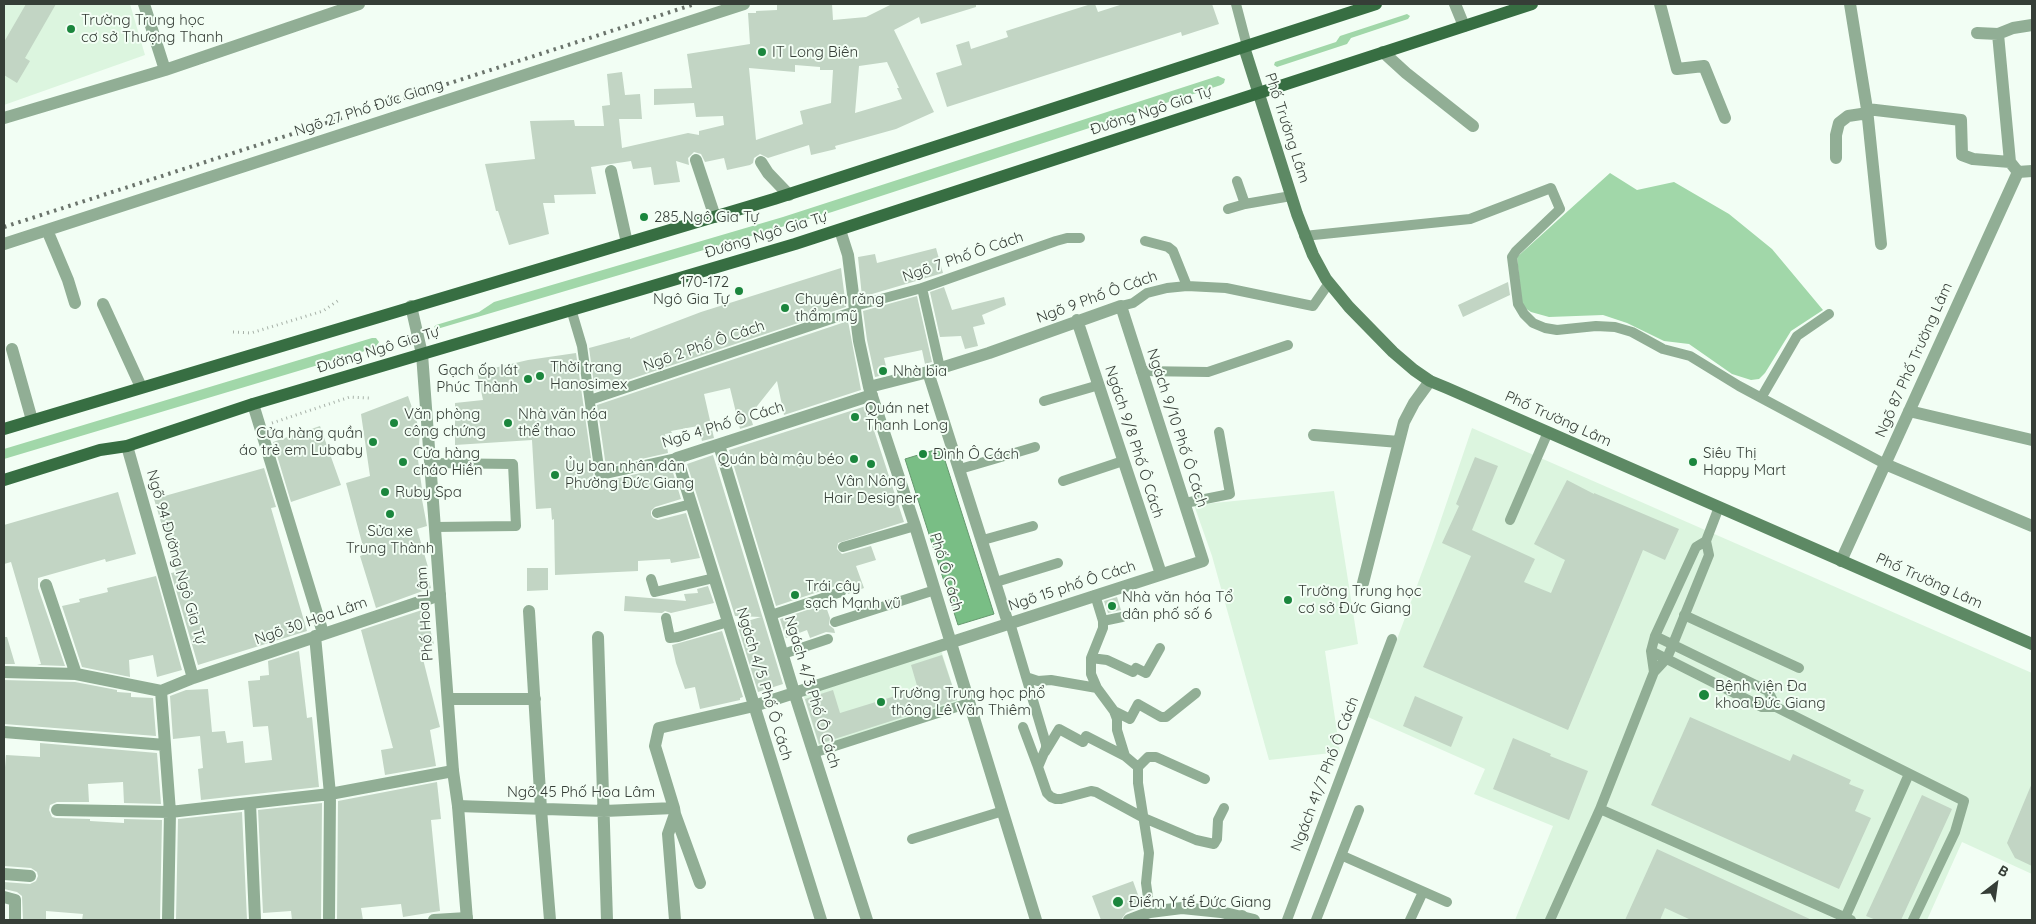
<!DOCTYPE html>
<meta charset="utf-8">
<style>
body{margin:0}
#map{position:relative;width:2036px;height:924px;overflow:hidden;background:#f2fef4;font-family:Quicksand,sans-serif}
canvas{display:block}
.frame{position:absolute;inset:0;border:5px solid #363e37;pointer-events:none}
.north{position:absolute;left:1971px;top:859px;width:50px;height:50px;-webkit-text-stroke:4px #f2fef4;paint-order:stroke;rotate:30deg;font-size:14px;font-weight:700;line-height:20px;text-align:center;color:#363e37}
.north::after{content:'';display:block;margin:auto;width:18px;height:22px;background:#363e37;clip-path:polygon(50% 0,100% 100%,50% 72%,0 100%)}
</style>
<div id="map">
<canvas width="2036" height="924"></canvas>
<div class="frame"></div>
<div class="north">B</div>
</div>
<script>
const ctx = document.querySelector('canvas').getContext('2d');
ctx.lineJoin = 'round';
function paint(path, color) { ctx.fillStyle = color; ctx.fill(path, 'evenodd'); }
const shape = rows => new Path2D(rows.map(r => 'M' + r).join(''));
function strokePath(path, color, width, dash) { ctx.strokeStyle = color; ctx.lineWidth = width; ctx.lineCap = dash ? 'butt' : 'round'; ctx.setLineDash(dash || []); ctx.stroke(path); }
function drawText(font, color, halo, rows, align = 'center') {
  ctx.font = font + ' Quicksand,sans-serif'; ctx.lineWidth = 4; ctx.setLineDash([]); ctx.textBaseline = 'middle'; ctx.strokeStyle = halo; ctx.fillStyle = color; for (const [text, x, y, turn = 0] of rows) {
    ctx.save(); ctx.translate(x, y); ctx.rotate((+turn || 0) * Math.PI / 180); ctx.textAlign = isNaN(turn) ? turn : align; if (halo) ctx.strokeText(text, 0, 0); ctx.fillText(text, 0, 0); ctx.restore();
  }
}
const built = shape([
 [4,4,130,4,145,55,4,105],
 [1472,428,2032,673,2032,874,1962,842,1927,920,1515,920,1553,826,1474,794,1485,769,1368,717,1434,540],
 [1334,491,1358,644,1325,651,1340,752,1269,760,1212,556,1194,505],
 [941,650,959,706,820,750,803,694]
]);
const green = shape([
 [1407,14,1410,16,1408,19,1351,38,1347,44,1277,67,1274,65,1275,62,1336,42,1340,36],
 [1218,76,1225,79,1224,83,1221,85,832,212,437,329,434,327,436,325,479,312,494,302,783,217],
 [1610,173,1637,190,1674,182,1729,214,1772,249,1823,310,1791,331,1765,373,1759,379,1751,380,1732,374,1689,344,1664,341,1627,323,1603,315,1549,317,1531,312,1522,306,1517,257],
 [372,338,376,338,379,342,375,348,4,459,4,449]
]);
const water = shape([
 [941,448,994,614,958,625,905,459,941,448]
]);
const building = shape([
 [26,4,56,4,25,58,30,61,17,83,4,75,4,42],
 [777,4,832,4,833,20,866,17,892,4,976,4,976,7,921,24,919,17,894,30,934,112,896,129,835,146,836,149,811,155,809,145,768,158,760,154,754,158,753,163,750,165,727,170,724,158,705,162,701,154,694,152,688,158,689,165,676,161,680,182,654,185,651,167,633,169,631,161,591,167,596,194,554,195,555,203,543,203,549,234,509,245,498,211,496,211,485,164,535,159,530,121,574,120,575,126,604,126,602,106,610,105,607,74,622,72,625,95,640,94,642,119,619,119,622,148,688,133,699,135,699,131,724,125,723,116,696,117,694,103,654,105,654,89,692,88,687,54,750,44,748,13,756,13,756,11,777,10],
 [887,62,899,88,897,88,902,99,855,113,859,66],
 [795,65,820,67,820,70,833,70,831,103,800,111,803,124,756,140,749,68,795,72],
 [1091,4,1095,4,1098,12,1123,4,1212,4,1219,24,1182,36,1181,32,947,107,936,73,962,65,956,45,969,41,971,49,1008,37,1006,31],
 [936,248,943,273,862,297,858,257,875,254,877,263],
 [841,268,846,307,595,391,589,348,630,337,630,339,701,312],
 [1508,282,1510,295,1463,317,1458,305],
 [944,287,952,310,1004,297,1006,305,982,315,985,324,973,327,978,346,965,349,961,336,940,337,930,292],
 [917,296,932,362,925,364,922,350,884,358,888,374,875,377,867,340,863,311],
 [848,321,861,390,784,415,777,381,750,415,753,425,740,429,730,388,704,394,714,438,702,441,698,426,671,431,672,433,665,434,668,453,606,467,597,405],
 [576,353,594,479,601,482,671,466,681,499,655,507,651,511,651,515,653,518,658,520,686,513,700,558,671,563,670,559,638,561,638,571,555,575,554,519,552,520,551,508,536,509,532,440,455,445,455,403,483,400,477,372,528,360],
 [408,396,420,431,418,460,422,489,420,489,427,526,417,529,428,567,425,568,431,588,376,608,360,556,365,554,346,483,370,476,361,414],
 [866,406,904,522,838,543,837,549,842,554,871,546,876,560,856,566,864,588,848,594,846,587,839,585,776,606,729,450],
 [320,426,341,485,291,502,273,442],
 [713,455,783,684,758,692,737,624,761,617,735,616,687,464],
 [1475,457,1498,466,1472,530,1535,559,1524,582,1551,593,1565,560,1534,544,1567,480,1594,494,1594,493,1679,529,1665,560,1643,550,1568,730,1423,667,1471,556,1442,543,1459,506,1456,504],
 [264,468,276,507,271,508,307,631,198,665,171,573,176,572,154,499],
 [118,492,136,554,106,562,105,559,38,578,38,588,65,666,37,665,41,664,11,562,4,564,4,525],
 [527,568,548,568,548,590,527,591],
 [156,576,182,670,157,677,153,655,129,660,130,677,82,667,62,606,80,602,79,599,108,592,107,588],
 [708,586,714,603,671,613,665,611,662,613,624,611,625,596,686,601,684,594,698,593,697,589],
 [1117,597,1121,610,1108,613,1104,601],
 [825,604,830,618,829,625,834,629,835,633,826,632,810,638,807,630,786,638,780,619],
 [425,609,434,644,420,647,440,727,430,730,436,766,385,775,381,750,393,748,361,630],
 [722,631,743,697,740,698,740,700,700,709,695,687,685,689,676,663,672,645],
 [4,637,7,637,15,664,4,664],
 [299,651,307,718,312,717,319,787,201,800,198,769,203,768,200,736,173,739,170,696,186,690,208,689,212,732,225,731,227,743,243,741,245,763,272,760,268,726,253,727,248,681,260,680,260,676,269,675,268,661],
 [942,655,957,700,819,744,805,699,833,690,840,713,918,689,911,665],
 [4,680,75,682,117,690,117,692,131,693,131,697,153,698,156,736,4,724],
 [1415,696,1463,717,1451,747,1403,726],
 [1690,717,1790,761,1793,754,1851,780,1849,784,1864,790,1855,811,1871,818,1839,889,1651,805],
 [1513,738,1551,754,1550,756,1588,771,1569,820,1493,789],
 [40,743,157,753,161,804,124,803,123,782,88,784,89,802,57,802,50,805,49,810,52,817,56,818,90,819,90,821,124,823,124,819,162,820,160,920,82,920,83,914,46,911,46,920,23,920,22,896,17,892,4,889,4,882,30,884,36,881,38,876,37,872,31,868,4,866,4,780,6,755,40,757],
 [437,782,441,819,431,820,440,911,403,917,401,904,361,908,363,920,337,920,338,801],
 [2032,783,2032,866,2015,858,2007,843],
 [1922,795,1952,809,1901,920,1876,920,1866,916],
 [322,803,321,920,292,920,291,911,263,913,258,810],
 [242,812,247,920,176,920,178,819],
 [1657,849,1812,920,1691,920,1665,908,1660,920,1625,920],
 [1133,881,1142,906,1126,913,1121,920,1101,920,1092,896]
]);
const path = shape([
 [233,332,251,333,323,311,339,300],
 [272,423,350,397,369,398]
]);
const service = shape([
 [1236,4,1247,46],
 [1237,181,1245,204,1291,196],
 [1228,209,1245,204],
 [1304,236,1470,219,1551,188,1560,209,1516,251,1512,257,1518,304,1524,314,1533,323,1545,328,1557,330,1596,326,1615,327,1632,332,1663,349,1690,356,1739,386,1885,464],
 [1145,241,1168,247,1173,251,1187,286],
 [922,288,940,368],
 [855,306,922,288,1056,241,1067,238,1080,238],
 [1121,306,1133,303,1147,293,1167,288,1187,286,1226,288,1313,306,1329,283],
 [571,309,582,346,600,475,677,458],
 [1141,371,1208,372,1288,345],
 [1761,398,1797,336,1829,314],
 [590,400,855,311],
 [1044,401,1099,385],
 [430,463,513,464,516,526,435,527],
 [960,469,1035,447],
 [1063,481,1123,461],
 [1185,503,1230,494,1219,432],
 [657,513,691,504],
 [1510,520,1548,432],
 [983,540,1033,526],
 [843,547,915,526],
 [651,579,655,592,714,578],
 [996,582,1058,563],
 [1095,595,1103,621,1103,628,1091,658,1091,674,1097,688,1114,711,1117,719,1117,730,1125,756,1138,767,1138,783,1149,853,1146,883,1150,912],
 [771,615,841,592],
 [1684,615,1799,668],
 [666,618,670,638,678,637,728,622],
 [1103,621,1122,617],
 [835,622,935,590],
 [1010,623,1046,744,1046,748,1038,767,1047,793,1051,797,1056,799,1061,799,1091,791,1096,792,1144,818,1196,840,1214,844,1217,839,1218,820,1224,808],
 [1655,636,1768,691,1776,707],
 [1651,651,1762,707,1776,707,1964,801,1955,832,1913,920],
 [783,654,828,639],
 [1091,658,1107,660,1133,672,1136,668,1146,673,1160,648],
 [1654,672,1651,651,1655,636,1696,547,1706,541],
 [1026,677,1038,681,1051,680,1097,688],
 [1114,711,1130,719,1138,704,1161,717,1166,717,1196,693],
 [1023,727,1038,767],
 [1045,752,1059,729,1083,742,1086,736,1125,756],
 [813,753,969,703],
 [1138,767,1148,757,1156,757,1205,779],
 [1600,809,1851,920],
 [912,839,1003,811],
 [1343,856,1447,902],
 [1287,920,1392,639],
 [1316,920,1359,810],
 [1410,920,1423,892],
 [1550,920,1600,809,1654,672,1667,658,1673,644,1709,555,1706,541,1719,507],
 [1844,920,1909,774]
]);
const minor = shape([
 [144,4,165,70],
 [1660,4,1677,69,1704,66,1725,118],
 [1850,4,1867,109,1961,120,1962,155,1973,159,2010,162,2018,172],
 [1977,33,1998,34,2013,28,2032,25],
 [1998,34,2010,162],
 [1383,52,1406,73,1473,126],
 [1867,109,1881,244],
 [4,118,165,70,359,4],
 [1836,158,1836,135,1839,123,1848,116,1868,113],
 [696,160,715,217],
 [761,162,768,173,789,195],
 [611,171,627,243],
 [2018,172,2032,171],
 [47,230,68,280,75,303],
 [840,230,848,255,859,341,869,387,915,526,1036,920],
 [4,244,744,4],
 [103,304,141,387],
 [1077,320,1161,574],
 [12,349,32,420],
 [928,372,1008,623],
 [253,404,323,633],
 [1909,411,2032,440],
 [1314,435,1399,442],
 [719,445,794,692,867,920],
 [127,446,193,678],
 [1885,464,2032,526],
 [1841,561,2018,172],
 [1363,583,1404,422,1414,403,1430,381],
 [46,585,76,674],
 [529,611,541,809,550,920],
 [315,636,330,794,329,918],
 [598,637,607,920],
 [4,672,76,674,161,691],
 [448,699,535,699],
 [4,732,165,745],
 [250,803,255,920],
 [458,806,604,811,674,808,655,746,659,728,754,706,1203,561,1121,306,989,353,928,372,869,387],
 [674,808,675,814,668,834,675,920],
 [57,810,170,812,330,794,453,771],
 [675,814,700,883],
 [4,874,30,876],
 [4,897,15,900,15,920],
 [168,920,170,812,161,691,193,678,440,595],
 [434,920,467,918],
 [821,920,677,458,872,395],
 [1129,920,1150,912,1182,908,1221,912,1254,920]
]);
const tertiary = shape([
 [1455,4,1464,26],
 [411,306,422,354,453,771,458,806,467,920],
 [1242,916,1242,920]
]);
const secondary = shape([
 [1244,47,1297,214,1313,255,1326,279,1349,307,1393,352,1414,370,1430,381,1447,388,2032,644]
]);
const primary = shape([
 [4,429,774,199,1376,4],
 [4,480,100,450,127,446,253,404,795,244,1532,4]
]);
const rail = shape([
 [4,227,695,4]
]);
const markers = [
 [71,29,5,"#1b863d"],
 [762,52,5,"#1b863d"],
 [644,217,5,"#1b863d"],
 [739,291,5,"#1b863d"],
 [785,308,5,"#1b863d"],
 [883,371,5,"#1b863d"],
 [540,376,5,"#1b863d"],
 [528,379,5,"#1b863d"],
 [855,417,5,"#1b863d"],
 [394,423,5,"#1b863d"],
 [508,423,5,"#1b863d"],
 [373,442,5,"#1b863d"],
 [923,454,5,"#1b863d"],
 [854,459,5,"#1b863d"],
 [403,462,5,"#1b863d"],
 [1693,462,5,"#1b863d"],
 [871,464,5,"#1b863d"],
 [555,475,5,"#1b863d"],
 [385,492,5,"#1b863d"],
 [390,514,5,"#1b863d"],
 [795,595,5,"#1b863d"],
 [1288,600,5,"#1b863d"],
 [1112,606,5,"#1b863d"],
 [1704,695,6,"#1b863d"],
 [881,702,5,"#1b863d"],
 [1118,902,6,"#1b863d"]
];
const poiNames = [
 ["Trường Trung học",81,20],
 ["cơ sở Thượng Thanh",81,37],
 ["IT Long Biên",772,52],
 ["285 Ngô Gia Tự",654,217],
 ["170-172",729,282,"right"],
 ["Ngô Gia Tự",729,299,"right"],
 ["Chuyên răng",795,299],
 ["thẩm mỹ",795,316],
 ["Thời trang",550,367],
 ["Hanosimex",550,384],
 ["Gạch ốp lát",518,370,"right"],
 ["Phúc Thành",518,387,"right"],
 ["Nhà bia",893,371],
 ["Quán net",865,408],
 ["Thanh Long",865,425],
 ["Văn phòng",404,414],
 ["công chứng",404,431],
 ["Nhà văn hóa",518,414],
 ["thể thao",518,431],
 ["Cửa hàng quần",363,433,"right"],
 ["áo trẻ em Lubaby",363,450,"right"],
 ["Cửa hàng",413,453],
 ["cháo Hiền",413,470],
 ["Siêu Thị",1703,453],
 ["Happy Mart",1703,470],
 ["Đình Ô Cách",933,454],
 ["Quán bà mậu béo",844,459,"right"],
 ["Ủy ban nhân dân",565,466],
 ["Phường Đức Giang",565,483],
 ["Vân Nông",871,481,"center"],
 ["Hair Designer",871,498,"center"],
 ["Ruby Spa",395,492],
 ["Sửa xe",390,531,"center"],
 ["Trung Thành",390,548,"center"],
 ["Trái cây",805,586],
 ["sạch Mạnh vũ",805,603],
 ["Trường Trung học",1298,591],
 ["cơ sở Đức Giang",1298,608],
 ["Nhà văn hóa Tổ",1122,597],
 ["dân phố số 6",1122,614],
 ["Bệnh viện Đa",1715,686],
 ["khoa Đức Giang",1715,703],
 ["Trường Trung học phổ",891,693],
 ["thông Lê Văn Thiêm",891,710],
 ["Điểm Y tế Đức Giang",1129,902]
];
const streetNames = [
 ["Ngõ 27 Phố Đức Giang",369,108,-18],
 ["Đường Ngô Gia Tự",1151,111,-18],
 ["Phố Trường Lâm",1287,128,72],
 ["Đường Ngô Gia Tự",766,235,-17],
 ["Ngõ 7 Phố Ô Cách",963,257,-19],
 ["Ngõ 9 Phố Ô Cách",1097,297,-20],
 ["Ngõ 2 Phố Ô Cách",704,346,-19],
 ["Đường Ngô Gia Tự",378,350,-17],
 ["Ngõ 87 Phố Trường Lâm",1914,360,-66],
 ["Phố Trường Lâm",1558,419,24],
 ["Ngõ 4 Phố Ô Cách",723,425,-17],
 ["Ngách 9/10 Phố Ô Cách",1177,428,72],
 ["Ngách 9/8 Phố Ô Cách",1134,442,72],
 ["Ngõ 94 Đường Ngô Gia Tự",176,557,74],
 ["Phố Ô Cách",946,572,73],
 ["Phố Trường Lâm",1929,581,24],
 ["Ngõ 15 phố Ô Cách",1072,586,-18],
 ["Phố Hoa Lâm",425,614,-94],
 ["Ngõ 30 Hoa Lâm",311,621,-19],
 ["Ngách 4/5 Phố Ô Cách",764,684,73],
 ["Ngách 4/3 Phố Ô Cách",812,692,73],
 ["Ngách 41/7 Phố Ô Cách",1325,774,-69],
 ["Ngõ 45 Phố Hoa Lâm",581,792]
];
paint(built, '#dcf5df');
paint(green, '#a1d7a9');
paint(water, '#79be85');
strokePath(water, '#65986e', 1);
paint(building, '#c2d5c4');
strokePath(path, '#a7b1a8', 3, [1, 4]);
strokePath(service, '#91ae95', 10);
strokePath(minor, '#91ae95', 12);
strokePath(tertiary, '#91ae95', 12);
strokePath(secondary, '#5d8964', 12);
strokePath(primary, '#376e42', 12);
strokePath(rail, '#6b746c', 4, [2.5, 5]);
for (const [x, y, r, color] of markers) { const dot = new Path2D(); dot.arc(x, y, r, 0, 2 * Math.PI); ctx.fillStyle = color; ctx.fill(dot); strokePath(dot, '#f2fef4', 2); }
drawText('15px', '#363e37', '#f2fef4', poiNames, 'left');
drawText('15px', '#363e37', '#f2fef4', streetNames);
</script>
